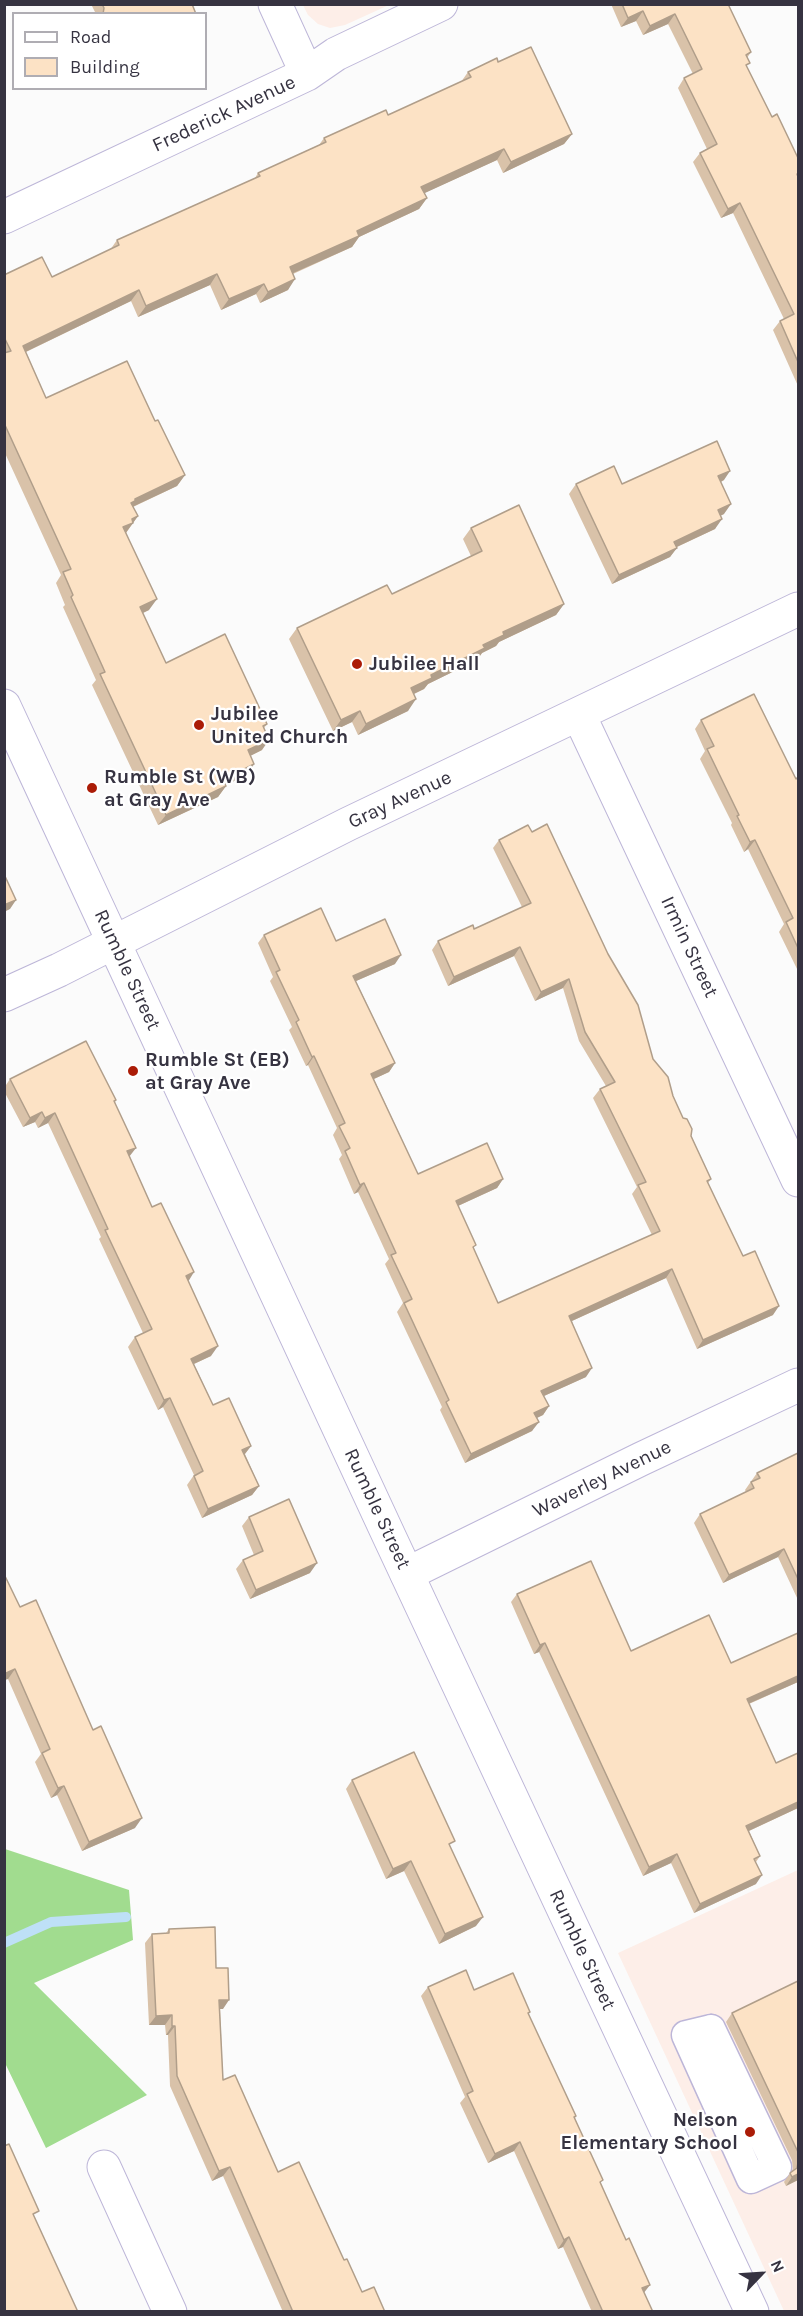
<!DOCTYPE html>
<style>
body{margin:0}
#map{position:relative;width:803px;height:2316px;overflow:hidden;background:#fbfbfb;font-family:Karla,sans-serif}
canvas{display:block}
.frame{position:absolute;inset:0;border:6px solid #363341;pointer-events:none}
.legend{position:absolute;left:12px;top:12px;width:195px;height:78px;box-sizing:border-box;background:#fff;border:2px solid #afadb3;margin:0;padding:8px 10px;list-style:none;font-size:18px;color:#363341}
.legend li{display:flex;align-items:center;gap:12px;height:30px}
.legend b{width:30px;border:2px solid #afadb3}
.north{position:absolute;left:731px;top:2244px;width:60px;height:60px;-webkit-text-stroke:4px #fff;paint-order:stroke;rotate:65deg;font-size:16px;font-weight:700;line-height:24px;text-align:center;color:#363341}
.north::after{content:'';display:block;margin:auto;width:21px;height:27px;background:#363341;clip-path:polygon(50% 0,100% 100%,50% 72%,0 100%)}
</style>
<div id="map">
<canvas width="803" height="2316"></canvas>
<div class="frame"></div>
<ul class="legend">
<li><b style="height:8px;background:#fff"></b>Road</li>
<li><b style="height:16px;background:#fce2c5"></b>Building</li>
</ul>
<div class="north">N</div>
</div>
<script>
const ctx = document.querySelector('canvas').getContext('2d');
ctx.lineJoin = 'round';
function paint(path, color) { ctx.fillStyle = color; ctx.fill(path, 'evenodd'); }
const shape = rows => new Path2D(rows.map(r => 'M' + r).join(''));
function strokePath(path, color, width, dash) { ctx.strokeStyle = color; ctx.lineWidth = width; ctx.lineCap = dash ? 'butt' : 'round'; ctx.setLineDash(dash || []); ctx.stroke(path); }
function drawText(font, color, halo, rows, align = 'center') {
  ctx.font = font + ' Karla,sans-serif'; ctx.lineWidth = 4.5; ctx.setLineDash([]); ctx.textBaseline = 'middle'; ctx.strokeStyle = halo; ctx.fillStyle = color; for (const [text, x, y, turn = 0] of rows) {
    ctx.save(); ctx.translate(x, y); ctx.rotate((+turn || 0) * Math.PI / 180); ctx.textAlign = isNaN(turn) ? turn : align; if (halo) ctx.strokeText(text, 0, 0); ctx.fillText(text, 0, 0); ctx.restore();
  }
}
const education = shape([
 [303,5,389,5,345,25,330,28,318,24,308,15],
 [798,1870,798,2311,784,2311,618,1953]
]);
const forest = shape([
 [5,1849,129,1890,133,1940,34,1983,147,2095,46,2148,5,2063]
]);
const stream = shape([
 [4,1943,51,1922,126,1917]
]);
const pedestrian = shape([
 [711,2029,777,2167,751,2179,686,2035,711,2029]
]);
const minor = shape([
 [275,4,307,74],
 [4,217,307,74,336,54,441,4],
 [579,715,798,1180],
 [4,995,59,970,348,824,798,609],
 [407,1574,641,1459,798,1385],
 [104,2167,170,2312]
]);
const tertiary = shape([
 [4,706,389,1536,752,2312]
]);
const wall = shape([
 [91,4,192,4,196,14,96,14],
 [611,4,728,4,751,52,747,58,747,67,772,117,798,158,798,386,773,330,780,321,784,319,733,213,721,218,693,162,700,153,707,149,678,88,684,78,693,74,668,24,643,35,636,21,621,27],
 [498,62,572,134,564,144,503,173,497,160,424,193,427,198,419,209,359,237,352,247,293,274,288,290,260,303,256,294,221,310,210,285,138,317,131,301,26,352,46,398,155,421,185,475,177,486,133,507,138,516,126,533,149,610,143,613,166,663,267,724,264,728,262,750,250,756,247,775,225,785,226,786,218,797,158,825,92,685,96,680,63,607,65,605,56,583,61,575,4,451,4,275,52,277,110,250,117,240,255,178,258,173,319,145,324,138,388,115,461,82,468,72],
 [724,480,721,482,724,514,720,516,715,529,677,547,670,557,612,584,569,494,576,484,622,484],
 [471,528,564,604,556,615,499,642,496,646,482,653,477,660,428,684,424,689,414,694,408,711,358,735,352,722,333,731,289,639,297,628,392,594,471,556,463,539],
 [701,720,796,779,798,777,798,971,779,932,784,924,748,849,744,852,731,825,732,823,700,759,705,751,695,729],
 [499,840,653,1059,673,1096,711,1179,708,1183,743,1256,773,1315,697,1349,666,1278,572,1321,586,1377,544,1396,549,1406,543,1415,537,1418,532,1431,465,1463,440,1410,442,1407,397,1312,403,1303,385,1264,389,1259,358,1192,354,1194,339,1159,342,1155,333,1135,337,1128,308,1065,306,1066,289,1030,292,1027,270,981,273,977,258,943,264,935,336,941,395,964,356,981,395,1063,389,1072,374,1079,418,1174,503,1179,497,1188,458,1206,474,1249,498,1303,652,1235,632,1194,637,1187,593,1098,600,1089,606,1086,579,1041,563,988,535,1001,514,956,448,986,432,950,438,941,474,929,522,907,493,848],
 [10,1079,116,1100,115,1102,130,1157,152,1207,188,1281,211,1356,194,1364,213,1405,251,1446,245,1454,259,1486,252,1495,202,1518,187,1485,194,1475,163,1407,158,1410,128,1347,135,1337,143,1333,99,1239,101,1237,48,1123,38,1128,35,1122,23,1127,4,1091,4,1088],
 [798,1453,798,1600,778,1557,723,1583,694,1523,700,1514,746,1492,745,1490,757,1473],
 [249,1517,310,1573,250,1599,236,1569,243,1560,254,1555,242,1526],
 [4,1574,20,1607,135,1828,82,1851,57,1795,51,1798,35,1762,41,1754,8,1679,4,1680],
 [517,1594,631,1651,731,1663,798,1633,798,1682,749,1704,776,1763,798,1808,749,1831,760,1856,756,1862,756,1884,694,1913,671,1863,643,1876,539,1652,534,1654,511,1602],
 [352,1780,450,1847,476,1926,439,1944,404,1871,386,1879,346,1789],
 [169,1929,216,1968,223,2009,220,2009,223,2080,278,2172,344,2260,362,2292,385,2312,283,2312,223,2176,212,2181,170,2086,168,2035,166,2035,165,2025,149,2025,145,1943,152,1934,166,1933],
 [798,1981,798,2180,786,2186,784,2182,793,2169,792,2160,726,2022,732,2013],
 [428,1987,474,1990,528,2014,576,2116,575,2118,644,2293,652,2312,592,2312,563,2247,558,2249,514,2151,488,2163,460,2103,465,2097,421,1996]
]);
const shadedWall = shape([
 [643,11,636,21,621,27,628,18],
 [675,14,668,24,643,35,650,26],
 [572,134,564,144,503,173,511,162],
 [504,149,497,160,414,198,421,187],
 [427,198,419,209,359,237,352,247,282,278,290,267,357,231],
 [740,203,733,213,721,218,728,209],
 [217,274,210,285,138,317,146,306],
 [295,279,288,290,260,303,268,292],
 [264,284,256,294,221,310,229,299],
 [139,290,131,301,15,357,23,346],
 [730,471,724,480,712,486,718,476],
 [185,475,177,486,130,508,124,514,135,499],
 [731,504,724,514,711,520,718,510],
 [138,516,125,534,123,527,132,519],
 [722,519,715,529,668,551,674,542],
 [677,548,670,557,612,584,619,575],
 [157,599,149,610,132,618,140,607],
 [564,604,556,615,499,642,496,646,482,653,477,660,428,684,424,689,403,699,411,688,503,632],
 [416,699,408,711,358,735,366,724],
 [360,711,352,722,333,731,341,720],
 [269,740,262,750,240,761,248,750],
 [254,764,247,775,215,790,223,780],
 [226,786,218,797,158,825,166,815],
 [755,840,748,849,744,852,750,842],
 [16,900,10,909,4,912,4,905],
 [520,947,514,956,448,986,454,977],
 [401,955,395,964,347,985,353,976],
 [569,979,563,988,535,1001,541,992],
 [314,1056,308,1065,306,1066,312,1057],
 [395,1063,389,1072,365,1083,371,1074],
 [42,1112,35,1122,23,1127,30,1118],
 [55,1113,48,1123,38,1128,45,1118],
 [136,1148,129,1157,127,1151],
 [503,1179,497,1188,449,1210,456,1201],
 [364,1183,358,1192,354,1194,360,1185],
 [672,1269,666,1278,563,1325,569,1316],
 [194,1272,188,1282,186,1276],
 [779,1306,773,1315,697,1349,703,1340],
 [218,1346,211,1356,185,1368,191,1359],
 [592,1368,586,1377,535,1400,541,1391],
 [170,1398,163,1407,158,1410,164,1400],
 [549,1406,543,1415,528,1422,534,1413],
 [539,1422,532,1431,465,1463,471,1454],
 [251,1446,244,1455,242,1450],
 [259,1486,252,1495,202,1518,208,1509],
 [784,1549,778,1557,723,1583,729,1575],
 [317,1563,310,1573,250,1599,256,1590],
 [545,1643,539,1652,534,1654,540,1645],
 [15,1669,8,1679,4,1680,4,1674],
 [798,1676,798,1682,741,1707,747,1699],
 [64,1786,57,1795,51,1798,58,1788],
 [798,1802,798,1808,740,1835,746,1826],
 [142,1818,135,1828,82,1851,89,1842],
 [677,1854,671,1863,643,1876,649,1867],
 [411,1861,404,1871,386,1879,393,1869],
 [762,1875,756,1884,694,1913,700,1904],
 [483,1917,476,1926,439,1944,445,1934],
 [219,2000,229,2000,223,2009,213,2009],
 [172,2015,165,2025,149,2025,156,2016],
 [172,2026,175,2026,168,2035,166,2035],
 [520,2142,514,2151,488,2163,495,2154],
 [230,2167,223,2176,212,2181,219,2171],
 [798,2174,798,2180,786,2186,792,2177],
 [569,2237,563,2247,558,2249,564,2240],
 [650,2285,643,2294,642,2288]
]);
const building = shape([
 [102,4,192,4,196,14,103,14,104,8,102,4],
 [622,4,728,4,751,52,746,55,750,63,746,65,772,117,777,114,798,158,798,174,797,174,798,177,798,362,780,321,794,314,740,203,728,209,700,153,717,144,684,78,702,69,675,14,650,26,643,11,628,18,622,4],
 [531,47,572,134,511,162,504,149,421,187,427,198,357,231,359,236,290,267,295,279,268,292,264,284,229,299,217,274,146,306,139,290,23,346,46,398,127,361,155,421,158,420,185,475,135,499,135,501,131,503,138,516,132,519,133,523,123,527,157,599,140,607,166,663,225,634,267,724,263,726,269,740,248,750,254,764,223,780,226,786,166,815,100,674,105,672,71,597,73,595,63,572,71,569,4,423,4,353,11,351,4,337,4,275,42,257,52,277,119,245,117,240,260,176,258,173,326,142,324,138,386,110,388,115,471,77,468,72,497,58,498,62,531,47],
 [717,441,730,471,718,476,731,504,718,510,722,519,674,542,677,548,619,575,576,484,614,466,622,484,717,441],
 [519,505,564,604,503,632,504,635,483,645,485,648,431,675,432,678,411,688,416,699,366,724,360,711,341,720,297,628,387,585,392,594,482,551,471,528,519,505],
 [754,694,796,779,798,777,798,948,786,922,793,918,755,840,750,842,737,816,739,815,707,749,714,746,701,720,754,694],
 [547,824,608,954,638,1005,653,1059,668,1077,673,1096,683,1118,687,1119,692,1129,691,1136,711,1179,707,1181,743,1256,755,1251,779,1306,703,1340,672,1269,569,1316,592,1368,541,1391,549,1406,534,1413,539,1422,471,1454,446,1402,449,1400,404,1303,412,1299,391,1255,396,1253,364,1183,360,1185,345,1151,350,1148,339,1126,345,1123,314,1056,312,1057,296,1022,299,1020,276,972,280,970,264,935,321,908,336,941,385,919,401,955,353,976,395,1063,371,1074,418,1174,487,1143,503,1179,456,1201,476,1245,473,1247,498,1303,660,1231,638,1185,646,1182,600,1089,615,1082,585,1032,569,979,541,992,520,947,454,977,438,941,473,925,474,929,531,903,499,840,528,825,532,832,547,824],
 [4,874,16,900,4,905,4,874],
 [86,1041,116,1100,114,1101,136,1148,127,1151,152,1207,161,1203,194,1272,186,1276,218,1346,191,1359,213,1405,229,1398,251,1446,242,1450,259,1486,208,1509,194,1476,203,1471,170,1398,164,1400,135,1337,152,1329,105,1230,108,1229,55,1113,45,1118,42,1112,30,1118,10,1079,86,1041],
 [798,1453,798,1579,784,1549,729,1575,700,1514,754,1488,751,1482,760,1478,757,1473,798,1453],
 [289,1499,317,1563,256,1590,243,1560,263,1551,249,1517,289,1499],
 [591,1561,631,1651,709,1615,731,1663,798,1633,798,1676,747,1699,776,1763,798,1753,798,1802,746,1826,760,1856,754,1859,762,1875,700,1904,677,1854,649,1867,545,1643,540,1645,517,1594,591,1561],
 [4,1574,20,1607,36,1600,93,1730,101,1726,142,1818,89,1842,64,1786,58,1788,42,1753,50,1749,15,1669,4,1674,4,1574],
 [414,1752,455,1841,449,1844,483,1917,445,1934,411,1861,393,1869,352,1780,414,1752],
 [215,1927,216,1968,228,1968,229,2000,219,2000,223,2080,235,2075,278,2172,299,2162,344,2260,347,2259,362,2292,374,2287,385,2312,293,2312,230,2167,219,2171,177,2076,175,2026,172,2026,172,2015,156,2016,152,1934,169,1933,169,1929,215,1927],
 [466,1970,474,1990,513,1973,530,2012,528,2013,576,2116,574,2117,603,2180,600,2182,626,2240,629,2238,650,2285,642,2288,653,2312,603,2312,569,2237,564,2240,520,2142,495,2154,467,2094,473,2091,428,1987,466,1970],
 [798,1981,798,2152,732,2013,798,1981],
 [9,2144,39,2211,33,2214,78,2312,4,2312,4,2146,9,2144],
 [798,2163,798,2174,792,2177,790,2173,797,2168,798,2163]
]);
const markers = [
 [357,664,6,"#ab1c07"],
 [199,725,6,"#ab1c07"],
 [92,788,6,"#ab1c07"],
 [133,1071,6,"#ab1c07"],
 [750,2132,6,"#ab1c07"]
];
const streetNames = [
 ["Frederick Avenue",224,114,-25],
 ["Gray Avenue",400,800,-25],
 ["Irmin Street",689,947,65],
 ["Rumble Street",127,970,65],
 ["Waverley Avenue",602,1479,-26],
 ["Rumble Street",377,1509,65],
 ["Rumble Street",582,1950,65]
];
const poiNames = [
 ["Jubilee Hall",369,664],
 ["Jubilee",211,714],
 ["United Church",211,737],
 ["Rumble St (WB)",104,777],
 ["at Gray Ave",104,800],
 ["Rumble St (EB)",145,1060],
 ["at Gray Ave",145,1083],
 ["Nelson",738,2120,"right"],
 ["Elementary School",738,2143,"right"]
];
paint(education, '#fdeee8');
paint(forest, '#a1dc8f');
strokePath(stream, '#bee0f7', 10);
strokePath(pedestrian, '#bdb6d8', 31);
strokePath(minor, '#bdb6d8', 35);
strokePath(tertiary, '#bdb6d8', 35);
strokePath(pedestrian, '#fff', 28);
strokePath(minor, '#fff', 33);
strokePath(tertiary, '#fff', 33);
paint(wall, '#d9c2a9');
paint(shadedWall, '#b09e8a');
paint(building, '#fce2c5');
strokePath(building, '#b09e8a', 1.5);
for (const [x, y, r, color] of markers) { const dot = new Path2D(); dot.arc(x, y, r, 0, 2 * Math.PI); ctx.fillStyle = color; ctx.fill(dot); strokePath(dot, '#fff', 2); }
drawText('20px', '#363341', '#fff', streetNames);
drawText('bold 20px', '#363341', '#fff', poiNames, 'left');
</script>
